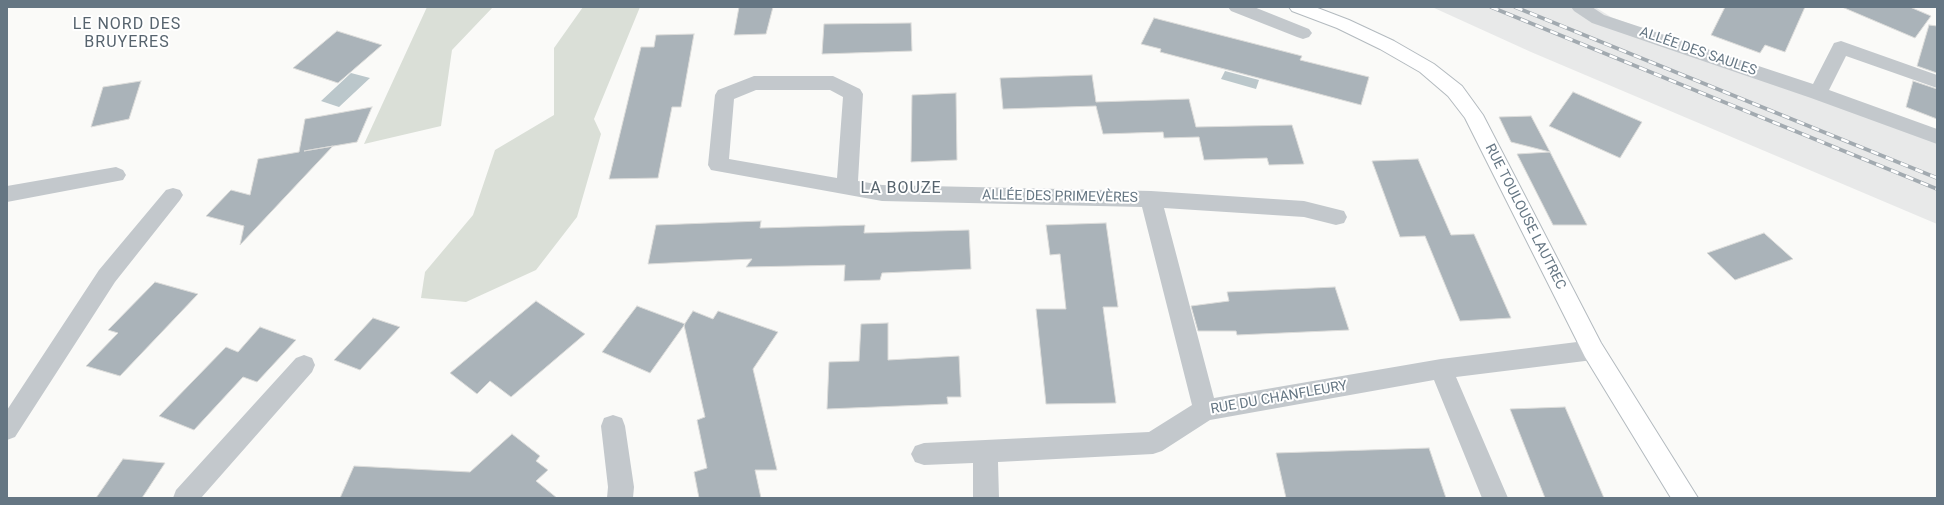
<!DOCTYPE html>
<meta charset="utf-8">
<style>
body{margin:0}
#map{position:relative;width:1944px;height:505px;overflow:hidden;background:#fafaf8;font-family:Roboto,sans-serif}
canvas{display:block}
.frame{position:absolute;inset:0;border:8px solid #657683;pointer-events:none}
</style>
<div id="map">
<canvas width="1944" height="505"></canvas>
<div class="frame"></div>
</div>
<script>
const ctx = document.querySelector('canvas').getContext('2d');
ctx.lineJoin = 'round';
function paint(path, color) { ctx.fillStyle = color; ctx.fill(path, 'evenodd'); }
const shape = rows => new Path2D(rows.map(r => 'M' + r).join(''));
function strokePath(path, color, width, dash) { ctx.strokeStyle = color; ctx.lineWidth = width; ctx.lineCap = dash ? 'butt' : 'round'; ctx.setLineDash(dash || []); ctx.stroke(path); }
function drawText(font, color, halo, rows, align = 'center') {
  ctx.font = font + ' Roboto,sans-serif'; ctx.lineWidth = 4; ctx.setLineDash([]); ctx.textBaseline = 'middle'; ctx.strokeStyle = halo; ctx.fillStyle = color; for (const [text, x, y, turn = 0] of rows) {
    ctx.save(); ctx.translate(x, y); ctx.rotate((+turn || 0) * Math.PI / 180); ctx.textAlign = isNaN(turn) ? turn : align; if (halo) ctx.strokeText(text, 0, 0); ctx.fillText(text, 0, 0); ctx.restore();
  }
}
const built = shape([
 [1432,7,1595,7,1611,17,1937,137,1937,224,1531,52]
]);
const green = shape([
 [427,7,493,7,452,50,441,126,364,144],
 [583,7,640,7,594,119,601,134,577,217,536,270,466,302,421,298,425,272,473,215,495,150,554,115,554,48]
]);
const water = shape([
 [1225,71,1259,80,1256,89,1221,79],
 [351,73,370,78,339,107,321,101]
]);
const building = shape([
 [739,7,773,7,766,34,734,35,739,7],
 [1725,7,1805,7,1785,52,1765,45,1760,53,1711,35,1725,7],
 [1842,7,1910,7,1931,16,1915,38,1842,7],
 [1154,18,1302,56,1300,60,1369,77,1361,105,1160,52,1161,49,1141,44,1154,18],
 [911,23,912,51,822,54,824,24,911,23],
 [1929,25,1937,26,1937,73,1917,66,1929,25],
 [337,31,382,45,338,83,293,68,337,31],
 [694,34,681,107,672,107,658,178,609,179,641,47,654,47,656,35,694,34],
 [1092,75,1096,102,1189,99,1196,127,1292,125,1304,164,1269,165,1267,158,1204,160,1199,137,1164,138,1163,132,1103,134,1096,106,1003,109,1000,78,1092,75],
 [141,81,129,119,91,127,103,87,141,81],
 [1913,81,1937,89,1937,119,1906,107,1913,81],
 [1573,92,1642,122,1620,158,1549,126,1573,92],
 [956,93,957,160,911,162,912,95,956,93],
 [372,107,357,142,304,151,333,146,240,245,244,226,206,216,231,190,250,195,258,159,299,152,305,119,372,107],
 [1531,116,1550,152,1511,142,1499,117,1531,116],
 [1550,152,1587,225,1553,225,1517,154,1550,152],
 [1418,159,1451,235,1474,234,1511,318,1460,321,1425,236,1400,237,1372,161,1418,159],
 [761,221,760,228,865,225,864,233,969,230,971,269,882,273,880,280,844,281,845,265,746,267,752,259,648,264,656,225,761,221],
 [1106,223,1118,307,1103,307,1116,403,1046,404,1036,309,1066,309,1060,254,1050,255,1046,225,1106,223],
 [1764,233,1793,259,1735,280,1707,253,1764,233],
 [155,282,198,294,120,376,86,366,118,333,108,330,155,282],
 [1335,287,1349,330,1237,335,1236,331,1198,331,1191,306,1229,301,1227,292,1335,287],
 [536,301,585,334,511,397,490,381,477,394,450,373,536,301],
 [637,306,685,324,650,373,602,352,637,306],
 [693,311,713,319,718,311,778,332,753,369,777,470,755,470,761,498,699,498,694,472,707,468,697,420,705,417,684,325,693,311],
 [373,318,400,327,360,370,334,360,373,318],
 [888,323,888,360,959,356,961,397,947,397,948,404,827,409,829,362,859,361,861,324,888,323],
 [260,327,296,340,257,382,243,377,194,430,159,416,226,347,238,352,260,327],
 [1565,407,1604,498,1545,498,1510,409,1565,407],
 [512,434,540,456,536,461,548,470,536,481,557,498,340,498,354,466,470,472,512,434],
 [1429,448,1446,498,1286,498,1276,453,1429,448],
 [123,459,165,463,142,498,96,498,123,459]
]);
const lane = shape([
 [173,188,180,190,183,195,180,200,115,282,15,437,7,440,7,410,99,270,166,190,173,188],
 [304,355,312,358,315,365,312,372,201,498,173,498,176,490,296,358,304,355]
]);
const street = shape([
 [1228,7,1254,7,1309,29,1312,33,1309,37,1303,39,1297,37,1231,11,1228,7],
 [1571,7,1592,7,1604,15,1813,84,1834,43,1841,41,1937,75,1937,88,1846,56,1829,90,1937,129,1937,144,1811,98,1592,23,1574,11,1571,7],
 [754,76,833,76,860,89,863,94,858,181,882,185,1151,191,1304,201,1344,211,1347,217,1344,223,1336,225,1304,217,1164,208,1214,398,1441,359,1593,340,1601,343,1605,350,1601,357,1593,360,1456,377,1508,498,1482,498,1434,380,1210,420,1162,451,1153,454,998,462,999,498,973,498,973,463,924,465,915,462,911,454,915,446,924,443,1149,432,1192,405,1142,207,882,201,711,170,708,165,715,95,718,90,754,76],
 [756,90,830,90,843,97,837,178,729,159,734,99,756,90],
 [116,167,123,170,126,175,123,180,7,202,7,186,116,167],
 [613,415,622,418,625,426,634,487,633,498,607,498,608,487,601,426,604,418,613,415]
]);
const secondary = shape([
 [1289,7,1315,7,1349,20,1394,41,1434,64,1462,86,1483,115,1601,343,1698,498,1671,498,1585,357,1465,118,1448,96,1420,72,1380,49,1337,28,1292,11,1289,7]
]);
const rail = shape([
 [1491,7,1937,189],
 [1515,7,1937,178]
]);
const streetNames = [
 ["ALLÉE DES SAULES",1698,52,19],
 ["ALLÉE DES PRIMEVÈRES",1060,197,1],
 ["RUE TOULOUSE LAUTREC",1525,217,63],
 ["RUE DU CHANFLEURY",1279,398,-10]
];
const quarterNames = [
 ["LE NORD DES",127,25],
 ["BRUYERES",127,43],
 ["LA BOUZE",901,189]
];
paint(built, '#e8e9e9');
paint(green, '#dadfd7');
paint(water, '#bbc7cb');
paint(building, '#aab3b9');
strokePath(building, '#dcdcda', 1);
strokePath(secondary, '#b3babf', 2);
paint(lane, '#c3c8cc');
paint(street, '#c3c8cc');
paint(secondary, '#fff');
strokePath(rail, '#a2aab0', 4);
strokePath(rail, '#fff', 2.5, [8]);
drawText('14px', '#657683', '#fff', streetNames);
ctx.letterSpacing = '1px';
drawText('16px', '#57646e', '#fff', quarterNames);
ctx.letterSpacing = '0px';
</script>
